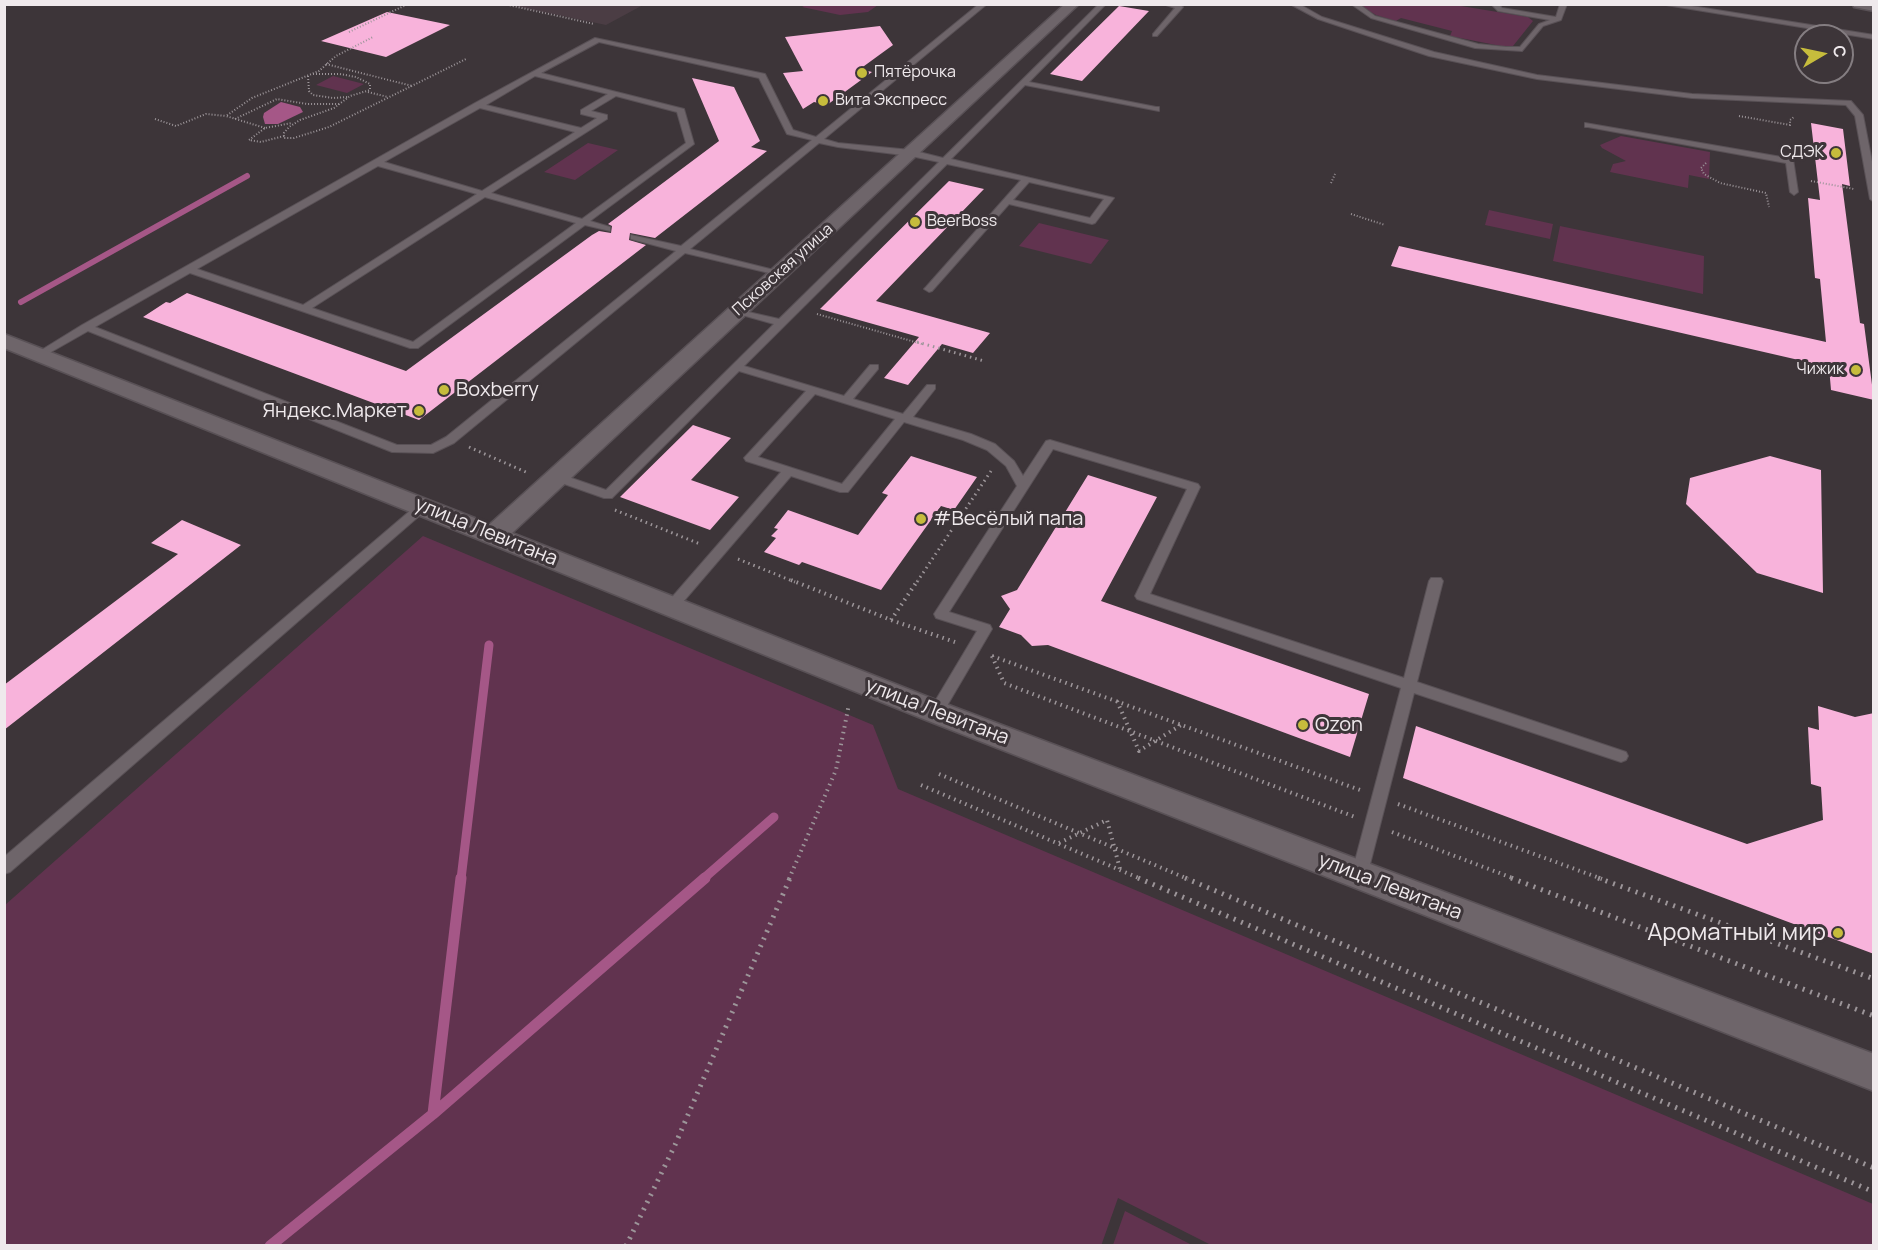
<!DOCTYPE html>
<meta charset="utf-8">
<style>
body{margin:0}
#map{position:relative;width:1878px;height:1250px;overflow:hidden;background:#3d3539;font-family:Manrope,sans-serif}
canvas{display:block}
.frame{position:absolute;inset:0;border:6px solid #efe9ec;pointer-events:none}
.north{position:absolute;left:1794px;top:24px;width:60px;height:60px;box-sizing:border-box;background:#3d3539;border:2px solid #847d81;border-radius:50%;rotate:81deg;font-size:16px;font-weight:700;line-height:24px;text-align:center;color:#efe9ec}
.north::after{content:'';display:block;margin:auto;width:21px;height:27px;background:#c6bc3c;clip-path:polygon(50% 0,100% 100%,50% 72%,0 100%)}
</style>
<div id="map">
<canvas width="1878" height="1250"></canvas>
<div class="frame"></div>
<div class="north">С</div>
</div>
<script>
const ctx = document.querySelector('canvas').getContext('2d');
ctx.lineJoin = 'round';
function paint(path, color) { ctx.fillStyle = color; ctx.fill(path, 'evenodd'); }
const shape = rows => new Path2D(rows.map(r => 'M' + r).join(''));
function strokePath(path, color, width, dash) { ctx.strokeStyle = color; ctx.lineWidth = width; ctx.lineCap = dash ? 'butt' : 'round'; ctx.setLineDash(dash || []); ctx.stroke(path); }
function drawText(font, color, halo, rows, align = 'center') {
  ctx.font = font + ' Manrope,sans-serif'; ctx.lineWidth = 6; ctx.setLineDash([]); ctx.textBaseline = 'middle'; ctx.strokeStyle = halo; ctx.fillStyle = color; for (const [text, x, y, turn = 0] of rows) {
    ctx.save(); ctx.translate(x, y); ctx.rotate((+turn || 0) * Math.PI / 180); ctx.textAlign = isNaN(turn) ? turn : align; if (halo) ctx.strokeText(text, 0, 0); ctx.fillText(text, 0, 0); ctx.restore();
  }
}
const built = shape([
 [510,5,643,5,606,25]
]);
const green = shape([
 [806,5,806,4,878,5,868,12,840,15,802,7],
 [1359,5,1455,5,1528,17,1533,21,1513,46,1506,47,1450,36,1452,31,1401,18,1396,21,1376,15],
 [333,76,364,84,347,93,316,85],
 [1621,136,1710,152,1709,179,1689,175,1688,188,1610,172,1613,164,1626,161,1602,148,1600,145],
 [588,143,618,150,575,180,544,172],
 [1489,210,1553,224,1550,239,1485,225],
 [1039,223,1109,240,1091,264,1019,246],
 [1560,226,1704,256,1703,294,1553,261],
 [423,536,873,725,898,789,1873,1204,1873,1245,1211,1245,1118,1198,1101,1246,5,1245,5,905],
 [1125,1211,1192,1245,1113,1245]
]);
const water = shape([
 [281,102,300,107,303,112,278,124,265,124,263,117,264,113]
]);
const streamFar2 = shape([
 [21,302,247,176]
]);
const streamFar1 = shape([
 [461,879,489,645],
 [703,879,774,817]
]);
const stream = shape([
 [433,1114,705,878],
 [270,1246,433,1114,461,878]
]);
const building = shape([
 [1119,6,1149,11,1082,81,1050,74],
 [387,12,450,25,386,57,321,41],
 [880,26,893,45,860,69,872,72,827,105,814,102,803,109,783,73,803,71,785,37],
 [692,78,734,87,760,141,751,147,767,151,655,238,630,233,629,240,646,245,419,420,143,317,166,302,170,303,187,293,406,371,592,235,599,231,611,233,612,226,608,224,719,141],
 [1811,123,1843,129,1850,186,1842,184,1860,323,1864,324,1874,400,1831,390,1829,367,1391,266,1399,246,1826,342,1820,279,1815,278,1808,198,1820,200],
 [949,181,984,189,876,301,990,333,973,353,942,344,908,385,884,378,919,337,820,309],
 [693,425,731,438,691,480,739,497,710,530,620,497],
 [911,456,977,477,954,510,941,506,881,590,802,562,799,565,764,552,776,538,771,536,778,529,774,528,788,510,858,535,888,495,882,493],
 [1770,456,1821,470,1823,593,1757,573,1686,504,1690,478],
 [1088,475,1157,497,1101,601,1369,694,1350,757,1048,645,1032,646,1021,635,999,627,1010,609,1001,596,1017,590],
 [182,520,241,545,4,730,4,685,178,554,151,543],
 [1818,706,1855,717,1874,713,1874,954,1403,778,1416,726,1747,844,1823,820,1821,787,1811,784,1808,727,1819,730]
]);
const pathFar3 = shape([
 [504,4,594,24],
 [349,32,408,4],
 [326,64,412,86],
 [313,74,340,74,356,77,370,84,370,90,350,96,334,108,300,120,289,127,284,133,284,138,294,138,329,127,466,59],
 [308,76,309,91,313,95,333,98,349,97],
 [368,92,388,97],
 [1739,116,1790,125,1790,120,1794,117],
 [155,119,176,126,206,114,226,116],
 [235,119,277,99,307,104,339,104],
 [265,128,226,116,252,98,319,71,336,56,373,37],
 [284,136,261,142,249,140,265,128,292,123],
 [1706,163,1701,168,1704,174,1720,183,1766,193,1769,207],
 [1811,181,1854,189],
 [1331,183,1335,174],
 [1351,214,1385,225],
 [817,314,922,344]
]);
const pathFar2 = shape([
 [917,342,984,361],
 [469,447,528,473],
 [615,510,700,544],
 [738,559,795,582],
 [917,582,991,471]
]);
const pathFar1 = shape([
 [791,580,891,620,955,642],
 [891,620,918,580],
 [992,656,1360,790],
 [992,656,1004,683,1355,817],
 [1117,701,1139,751,1181,725],
 [939,774,1188,879],
 [921,785,1141,879],
 [1398,804,1602,879],
 [1392,832,1515,879],
 [1059,843,1107,820,1120,869],
 [789,879,836,770,849,704]
]);
const path = shape([
 [1138,878,1874,1192],
 [1185,878,1874,1168],
 [1511,878,1874,1016],
 [1598,878,1874,979],
 [626,1246,675,1145,790,878]
]);
const lane = shape([
 [979,4,987,4,824,139,838,143,911,150,943,158,1099,4,1106,4,1029,82,1156,107,1159,107,1159,111,1025,85,951,159,1114,198,1095,223,1092,224,1009,204,932,291,929,292,924,289,926,287,1021,180,947,164,744,366,844,396,870,365,878,365,878,369,853,399,903,414,927,385,935,385,935,389,913,417,971,434,995,444,1014,461,1023,476,1046,441,1050,440,1198,484,1200,487,1150,594,1404,678,1429,581,1431,578,1441,578,1443,581,1417,682,1626,752,1628,756,1626,760,1621,762,1414,693,1367,876,1365,881,1359,883,1353,881,1351,876,1401,688,1137,599,1135,596,1187,489,1053,449,949,612,990,625,992,629,941,716,936,718,931,716,929,712,931,708,977,631,936,618,934,614,1017,486,1006,466,987,450,963,440,904,422,848,492,840,492,791,476,677,609,667,609,665,606,667,603,781,472,746,461,744,458,806,391,739,371,612,498,604,498,553,480,551,477,557,473,606,490,774,324,735,313,735,309,779,319,939,162,911,156,838,147,819,143,690,249,782,272,782,276,685,253,454,443,433,453,392,452,88,331,44,356,40,357,35,354,82,325,475,103,595,38,765,74,793,130,816,137,979,4],
 [599,42,759,78,787,134,812,140,681,246,631,235,631,239,676,251,446,437,431,445,397,445,95,327,190,273,410,348,418,348,585,225,610,231,610,227,590,221,694,144,684,109,541,73,599,42],
 [535,76,608,94,581,110,581,114,597,118,581,128,486,105,535,76],
 [616,96,677,112,686,143,582,219,491,193,607,119,607,115,591,111,616,96],
 [480,108,575,132,482,191,384,162,480,108],
 [378,166,477,194,303,305,197,269,378,166],
 [1029,182,1104,199,1090,218,1013,200,1029,182],
 [485,197,576,223,413,342,312,308,485,197],
 [815,394,895,419,842,484,758,457,815,394],
 [1163,4,1178,4,1183,7,1157,36,1153,36,1153,34,1175,8,1163,4],
 [1290,4,1299,4,1322,17,1434,52,1537,75,1692,94,1851,101,1863,115,1874,172,1874,202,1870,199,1855,116,1846,105,1692,98,1537,79,1429,56,1318,19,1290,4],
 [1351,4,1359,4,1375,16,1478,44,1506,47,1520,47,1539,24,1550,20,1498,11,1491,4,1498,4,1502,8,1556,17,1560,4,1567,4,1561,20,1543,26,1522,51,1475,48,1371,18,1351,4],
 [1660,4,1679,4,1874,35,1874,39,1660,4],
 [1585,123,1793,159,1798,192,1794,195,1790,192,1786,163,1588,127,1585,127,1585,123],
 [422,503,426,504,428,507,426,510,10,872,4,874,4,857,418,504,422,503]
]);
const street = shape([
 [1065,4,1079,4,512,533,946,704,1874,1054,1874,1091,926,720,4,348,4,334,490,524,1065,4],
 [1853,4,1874,4,1874,11,1854,7,1853,4]
]);
const markers = [
 [862,73,6,"#c6bc3c"],
 [823,101,6,"#c6bc3c"],
 [1836,153,6,"#c6bc3c"],
 [915,222,6,"#c6bc3c"],
 [1856,370,6,"#c6bc3c"],
 [444,390,6,"#c6bc3c"],
 [419,411,6,"#c6bc3c"],
 [921,519,6,"#c6bc3c"],
 [1303,725,6,"#c6bc3c"],
 [1838,933,6,"#c6bc3c"]
];
const farPoinames = [
 ["Пятёрочка",874,73],
 ["Вита Экспресс",835,101],
 ["СДЭК",1824,153,"right"],
 ["BeerBoss",927,222],
 ["Чижик",1844,370,"right"]
];
const farStreetnames = [
 ["Псковская улица",783,270,-42]
];
const poiNames = [
 ["Boxberry",456,390],
 ["Яндекс.Маркет",407,411,"right"],
 ["#Весёлый папа",933,519],
 ["Ozon",1315,725]
];
const streetNames = [
 ["улица Левитана",486,532,22],
 ["улица Левитана",937,712,21],
 ["улица Левитана",1390,887,21]
];
const nearPoinames = [
 ["Ароматный мир",1826,933]
];
paint(built, '#4b3d44');
paint(green, '#61334f');
paint(water, '#a55787');
strokePath(streamFar2, '#a55787', 6);
strokePath(streamFar1, '#a55787', 9);
strokePath(stream, '#a55787', 11);
paint(building, '#f8b3db');
strokePath(lane, '#595156', 2);
strokePath(street, '#595156', 3);
strokePath(pathFar3, '#9c9599', 2, [1, 2]);
strokePath(pathFar2, '#9c9599', 3, [1.5, 4]);
strokePath(pathFar1, '#9c9599', 4, [1.5, 4.5]);
strokePath(path, '#9c9599', 5, [2, 6]);
paint(lane, '#6e656a');
paint(street, '#6e656a');
for (const [x, y, r, color] of markers) { const dot = new Path2D(); dot.arc(x, y, r, 0, 2 * Math.PI); ctx.fillStyle = color; ctx.fill(dot); strokePath(dot, '#3d3539', 2); }
drawText('16px', '#efe9ec', '#3d3539', farPoinames, 'left');
drawText('16px', '#efe9ec', '#3d3539', farStreetnames);
drawText('20px', '#efe9ec', '#3d3539', poiNames, 'left');
drawText('20px', '#efe9ec', '#3d3539', streetNames);
drawText('24px', '#efe9ec', '#3d3539', nearPoinames, 'right');
</script>
